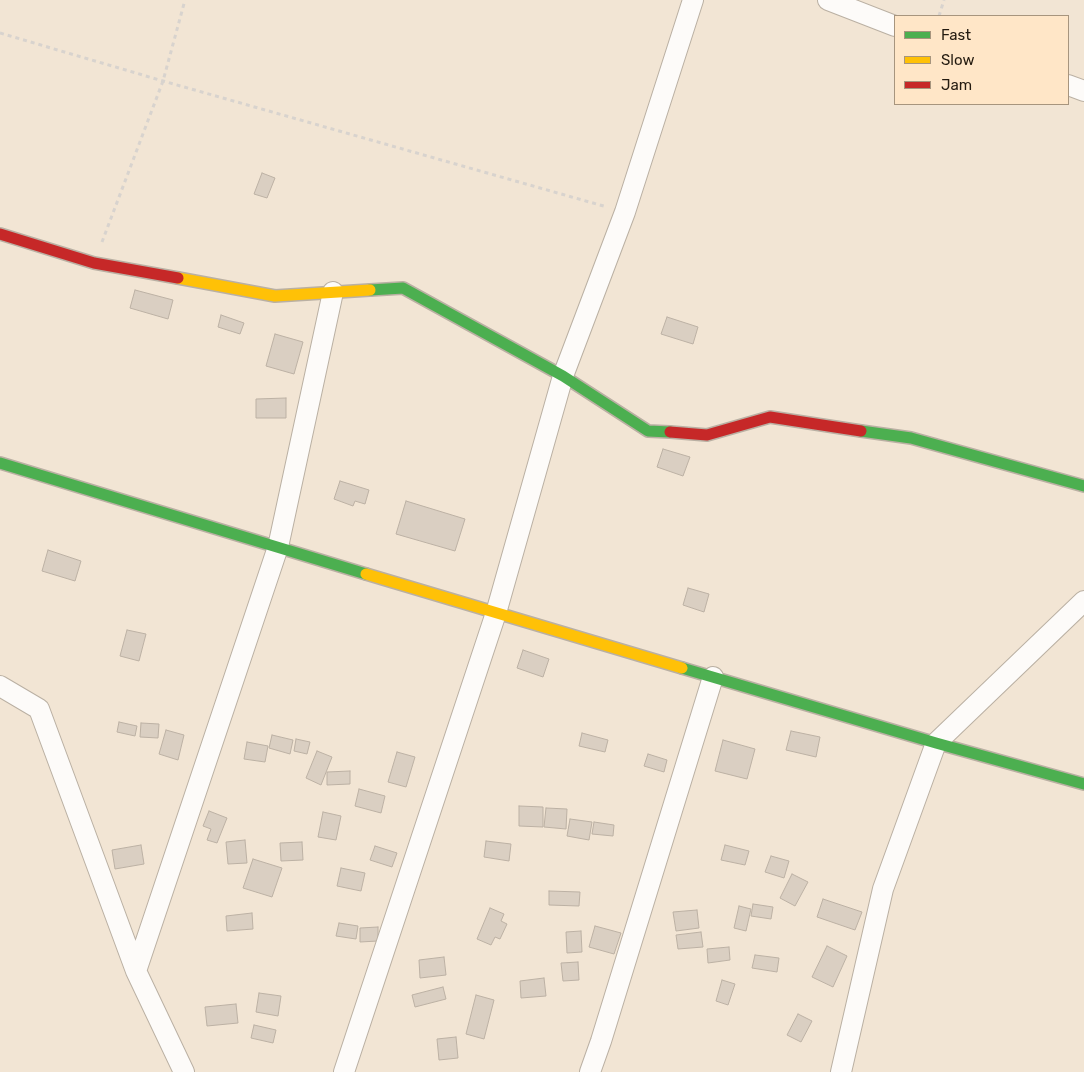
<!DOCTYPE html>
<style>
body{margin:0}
#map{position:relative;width:1084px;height:1072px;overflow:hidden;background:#f2e5d4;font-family:Rubik,sans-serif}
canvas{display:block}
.legend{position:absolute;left:894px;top:15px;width:175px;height:90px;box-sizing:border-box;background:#ffe6c7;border:1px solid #a7957e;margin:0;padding:6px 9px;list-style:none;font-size:15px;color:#241b10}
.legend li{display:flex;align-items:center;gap:10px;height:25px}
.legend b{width:25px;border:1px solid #a7957e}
</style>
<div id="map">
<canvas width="1084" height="1072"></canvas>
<ul class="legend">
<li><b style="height:6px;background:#4caf50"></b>Fast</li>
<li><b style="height:6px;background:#ffc107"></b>Slow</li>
<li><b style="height:6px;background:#c62828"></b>Jam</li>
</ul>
</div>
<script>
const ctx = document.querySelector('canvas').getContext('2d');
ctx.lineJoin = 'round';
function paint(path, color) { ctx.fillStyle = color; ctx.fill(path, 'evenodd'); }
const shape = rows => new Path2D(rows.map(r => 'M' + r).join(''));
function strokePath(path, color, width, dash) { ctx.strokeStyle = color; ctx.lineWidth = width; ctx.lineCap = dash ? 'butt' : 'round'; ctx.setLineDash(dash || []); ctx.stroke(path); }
const building = shape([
 [262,173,275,178,267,198,254,194,262,173],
 [135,290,173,300,168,319,130,308,135,290],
 [221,315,244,323,240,334,218,327,221,315],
 [667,317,698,327,693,344,661,334,667,317],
 [275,334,303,342,294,374,266,366,275,334],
 [286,398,286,418,256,418,256,399,286,398],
 [663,449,690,457,683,476,657,467,663,449],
 [340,481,369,490,365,504,355,501,353,506,334,499,340,481],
 [406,501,465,519,455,551,396,534,406,501],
 [48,550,81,561,75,581,42,571,48,550],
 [688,588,709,594,704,612,683,605,688,588],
 [127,630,146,634,139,661,120,656,127,630],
 [523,650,549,659,543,677,517,668,523,650],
 [119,722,137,726,135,736,117,732,119,722],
 [141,723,159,724,158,738,140,737,141,723],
 [166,730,184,735,178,760,159,754,166,730],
 [791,731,820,737,816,757,786,750,791,731],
 [582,733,608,740,605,752,579,746,582,733],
 [272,735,293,740,290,754,269,748,272,735],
 [296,739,310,742,307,754,294,751,296,739],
 [723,740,755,749,747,779,715,771,723,740],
 [247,742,268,746,265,762,244,759,247,742],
 [317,751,332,757,321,785,306,778,317,751],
 [397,752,415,757,406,787,388,782,397,752],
 [648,754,667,760,664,772,644,766,648,754],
 [350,771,350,784,327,785,327,772,350,771],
 [359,789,385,796,381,813,355,806,359,789],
 [519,806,543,807,543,827,519,826,519,806],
 [546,808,567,809,566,829,544,827,546,808],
 [209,811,227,818,217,843,207,840,211,829,203,826,209,811],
 [323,812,341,816,336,840,318,837,323,812],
 [570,819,592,822,589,840,567,836,570,819],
 [594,822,614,825,613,836,592,834,594,822],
 [245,840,247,863,228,864,226,842,245,840],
 [486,841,511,844,509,861,484,857,486,841],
 [302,842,303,860,281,861,280,843,302,842],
 [141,845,144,864,115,869,112,850,141,845],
 [725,845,749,851,745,865,721,860,725,845],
 [375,846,397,853,392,867,370,860,375,846],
 [771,856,789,861,784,878,765,872,771,856],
 [253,859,282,868,272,897,243,888,253,859],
 [341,868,365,873,361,891,337,886,341,868],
 [792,874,808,882,795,906,780,898,792,874],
 [549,891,580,892,579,906,549,905,549,891],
 [823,899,862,912,855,930,817,917,823,899],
 [753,904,773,907,771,919,751,916,753,904],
 [739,906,751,909,746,931,734,928,739,906],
 [490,908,504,914,501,921,507,924,500,939,495,937,491,945,477,939,490,908],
 [697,910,699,928,676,931,673,912,697,910],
 [252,913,253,929,227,931,226,916,252,913],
 [339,923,358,926,356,939,336,936,339,923],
 [595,926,621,933,614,954,589,947,595,926],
 [378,927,378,941,360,942,360,928,378,927],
 [581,931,582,952,567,953,566,932,581,931],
 [701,932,703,947,678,949,676,935,701,932],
 [827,946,847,956,833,987,812,977,827,946],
 [729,947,730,960,708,963,707,949,729,947],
 [755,955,779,958,777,972,752,968,755,955],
 [444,957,446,975,420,978,419,960,444,957],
 [578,962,579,980,563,981,561,963,578,962],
 [544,978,546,996,521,998,520,981,544,978],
 [722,980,735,984,728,1005,716,1001,722,980],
 [443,987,446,999,415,1007,412,995,443,987],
 [259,993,281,996,278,1016,256,1012,259,993],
 [476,995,494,1000,484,1039,466,1034,476,995],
 [236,1004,238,1023,207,1026,205,1007,236,1004],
 [798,1014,812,1021,801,1042,787,1035,798,1014],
 [254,1025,276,1030,273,1043,251,1038,254,1025],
 [456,1037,458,1058,439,1060,437,1039,456,1037]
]);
const path = shape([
 [939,16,944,0],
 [0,33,163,81,607,207],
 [102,242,163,81,185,0]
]);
const street = shape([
 [828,0,895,26],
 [1068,85,1084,91],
 [0,686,39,709,136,971,184,1072],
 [136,971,278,547,333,292],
 [344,1072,496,613,563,376,625,212,693,0],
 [590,1072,601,1041,713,677],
 [841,1072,883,889,936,743,1084,601]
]);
const fast = shape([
 [370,290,403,288,563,376,648,431,670,432],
 [861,431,911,438,1084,486],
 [0,463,366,574],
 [682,668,936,743,1084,784]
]);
const slow = shape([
 [178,278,275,296,370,290],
 [366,574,682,668]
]);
const jam = shape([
 [0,234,94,263,178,278],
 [670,432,707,435,770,417,861,431]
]);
paint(building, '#dacfc2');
strokePath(building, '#bcb1a4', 1);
strokePath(street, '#bab0a3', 22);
strokePath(fast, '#bab0a3', 14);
strokePath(slow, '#bab0a3', 14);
strokePath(jam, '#bab0a3', 14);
strokePath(path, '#d8d3ce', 3, [4, 4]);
strokePath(street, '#fdfbf9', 20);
strokePath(fast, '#4caf50', 11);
strokePath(slow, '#ffc107', 11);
strokePath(jam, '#c62828', 11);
</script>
